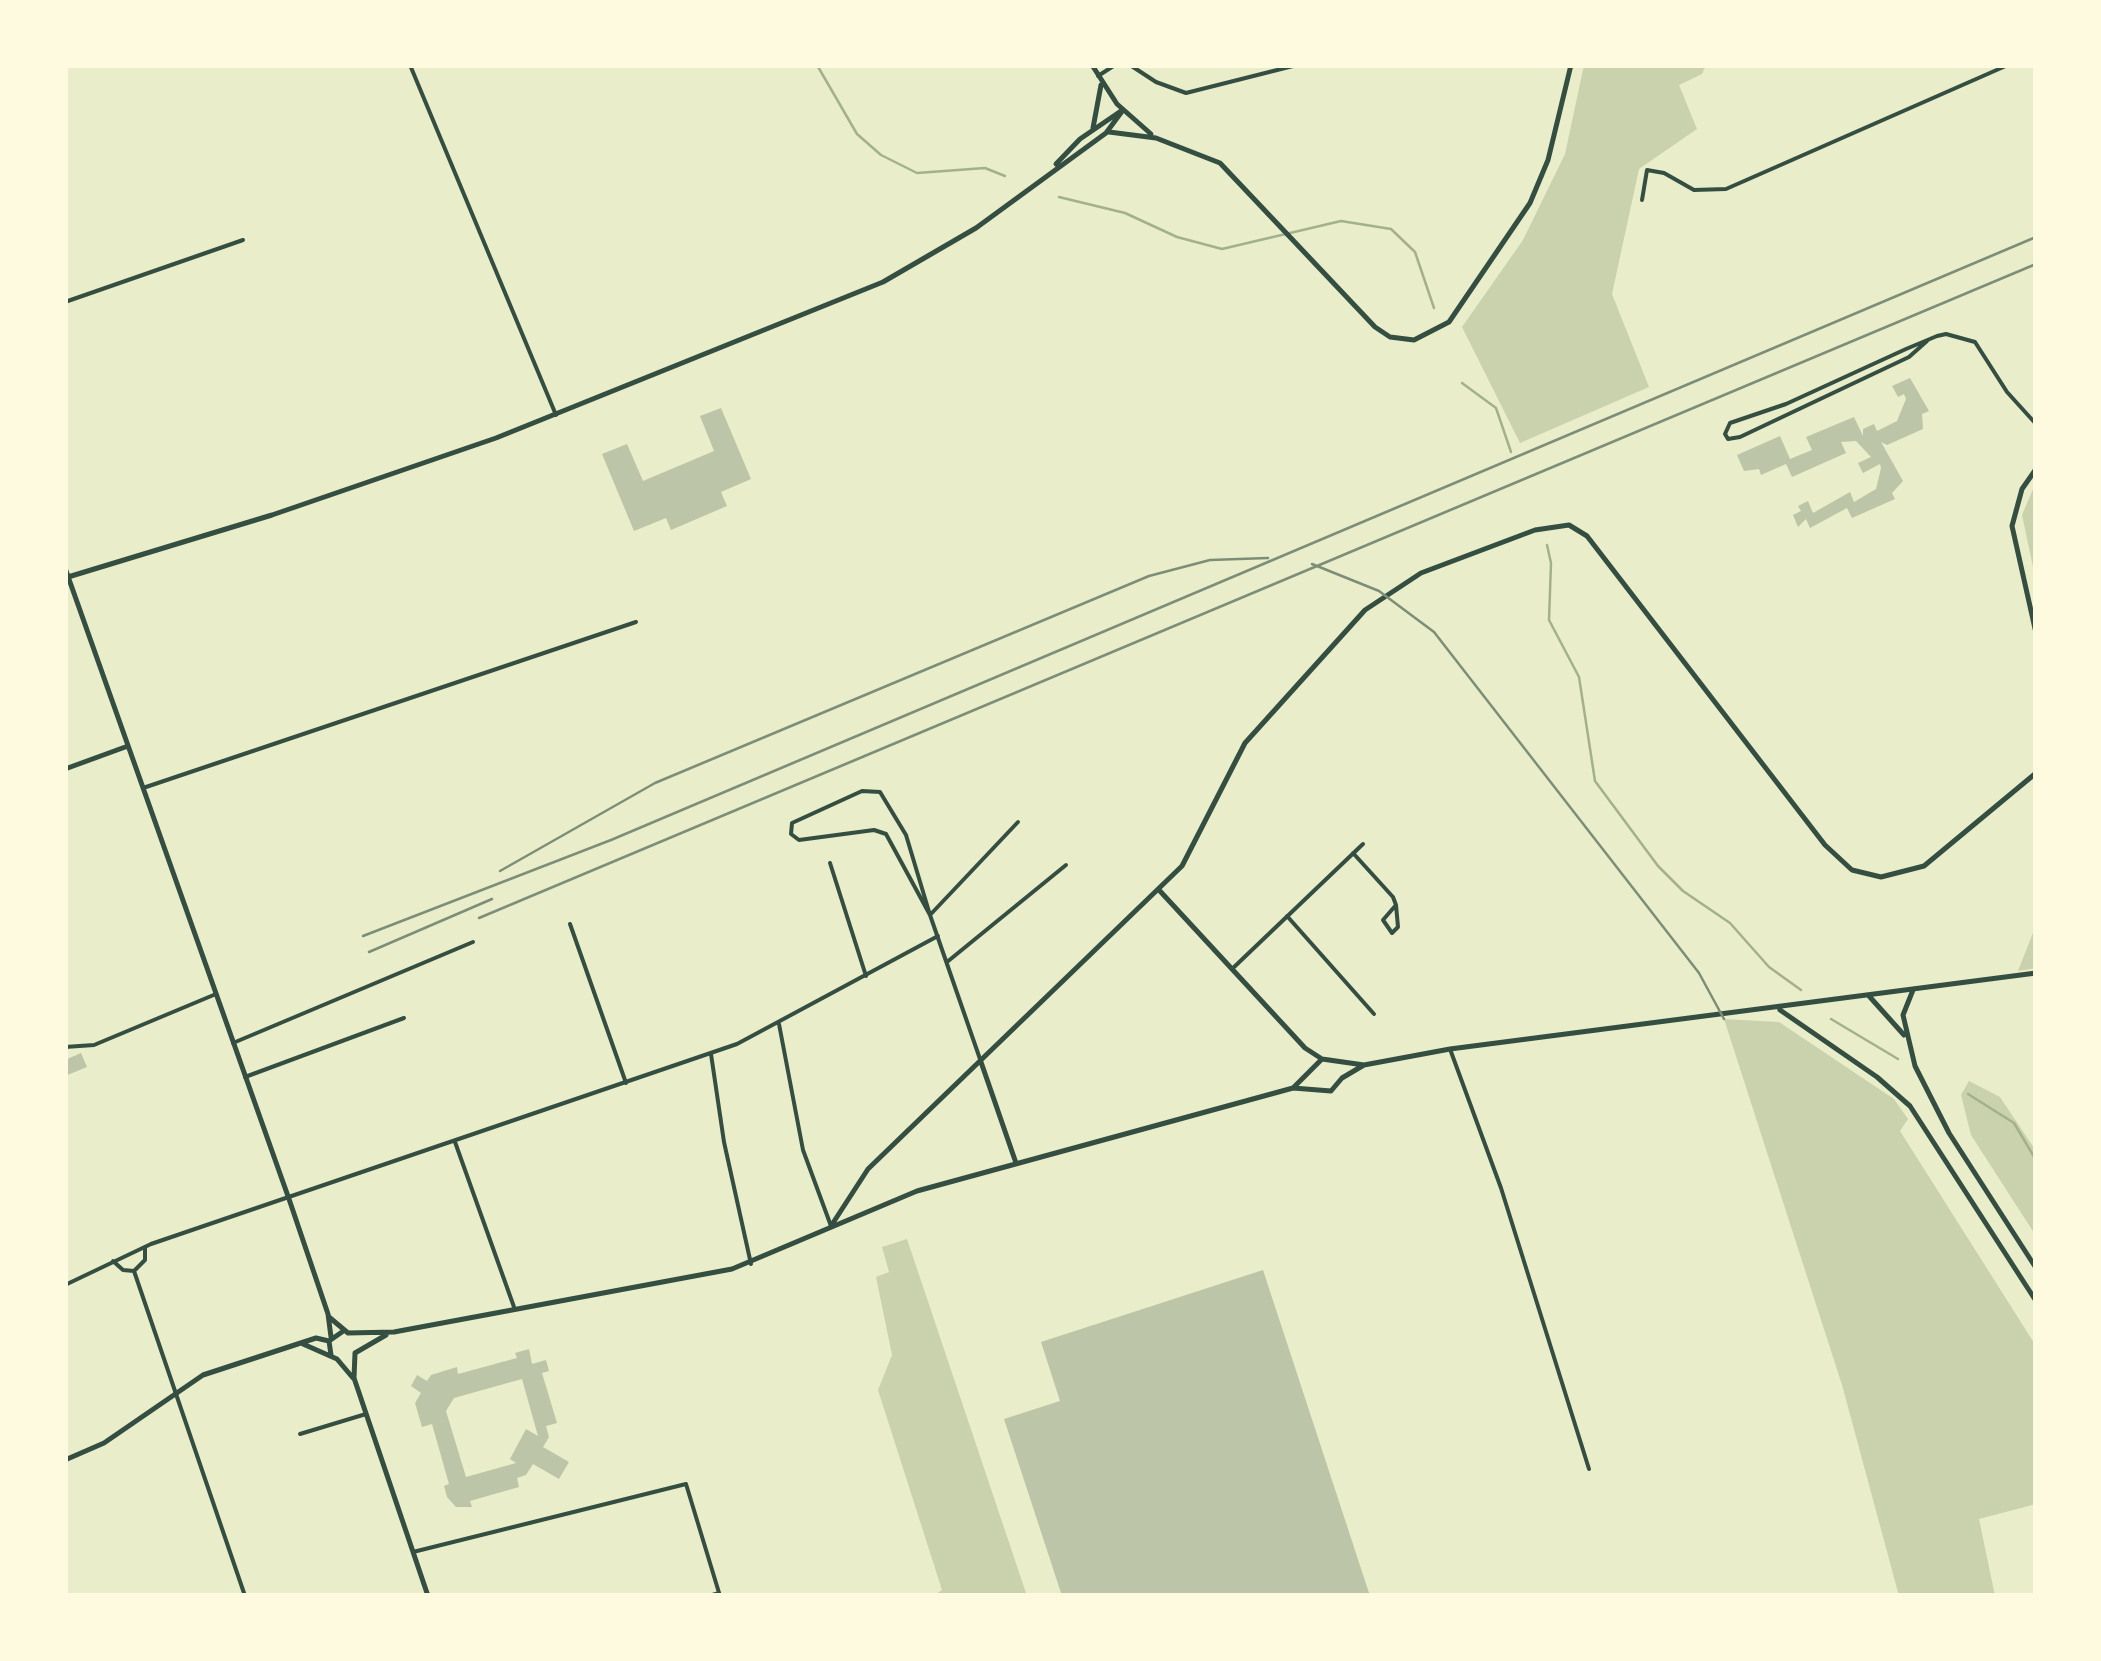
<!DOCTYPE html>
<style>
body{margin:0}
#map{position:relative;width:2101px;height:1661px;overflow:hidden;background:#e9edc9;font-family:"IBM Plex Sans",sans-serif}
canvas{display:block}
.frame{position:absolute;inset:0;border:68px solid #fefae0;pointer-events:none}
</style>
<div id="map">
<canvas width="2101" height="1661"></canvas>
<div class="frame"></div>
</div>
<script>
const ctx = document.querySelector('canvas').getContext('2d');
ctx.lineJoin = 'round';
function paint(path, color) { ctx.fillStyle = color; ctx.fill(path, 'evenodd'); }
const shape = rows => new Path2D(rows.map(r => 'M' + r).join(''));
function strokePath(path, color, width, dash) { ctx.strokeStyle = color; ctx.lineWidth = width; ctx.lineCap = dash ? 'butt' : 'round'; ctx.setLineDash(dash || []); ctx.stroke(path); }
const green = shape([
 [1584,65,1706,65,1702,74,1679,85,1697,129,1639,169,1612,294,1649,387,1520,443,1462,327,1523,240,1565,154],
 [2036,482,2036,581,2022,515],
 [2036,929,2036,968,2018,971,2034,930],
 [1724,1019,1779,1022,1894,1099,1908,1119,1900,1131,2036,1346,2036,1504,1979,1519,1995,1596,1899,1596,1842,1385],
 [1969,1081,2000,1097,2036,1151,2036,1236,1971,1135,1961,1095],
 [907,1239,1027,1596,933,1596,942,1590,878,1390,892,1355,876,1277,889,1272,882,1247]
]);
const stream = shape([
 [817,65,857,134,881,155,917,173,985,168,1005,176],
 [1059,197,1125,213,1177,237,1222,249,1341,221,1391,229,1415,252,1434,308],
 [1462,383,1496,408,1511,452],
 [1547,545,1551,563,1549,620,1579,677,1595,781,1658,866,1683,891,1730,923,1769,967,1801,990],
 [1831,1019,1898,1059],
 [1968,1094,2014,1123,2036,1160]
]);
const building = shape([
 [1910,378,1929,411,1922,414,1923,429,1887,445,1881,442,1903,481,1892,493,1895,499,1852,518,1847,508,1810,528,1806,519,1798,527,1793,515,1801,511,1798,506,1808,501,1813,513,1850,492,1854,502,1876,489,1881,468,1880,464,1863,473,1858,463,1871,457,1856,441,1841,442,1846,453,1792,477,1786,464,1761,475,1759,469,1744,471,1737,455,1780,436,1790,459,1812,450,1806,437,1854,417,1863,436,1863,429,1874,424,1877,431,1897,421,1906,399,1904,394,1898,397,1892,386],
 [721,408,751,479,721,492,727,506,671,530,666,518,634,531,602,454,627,444,643,481,714,451,700,416],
 [81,1053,87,1067,65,1076,65,1060],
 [1263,1270,1370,1596,1062,1596,1004,1419,1060,1401,1041,1342],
 [529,1349,532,1364,546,1360,549,1371,542,1373,557,1423,546,1426,549,1437,543,1447,569,1462,559,1479,533,1464,526,1475,517,1478,519,1487,470,1501,472,1507,456,1507,447,1497,444,1486,449,1484,432,1424,422,1427,415,1403,421,1393,411,1386,417,1375,427,1381,431,1375,457,1367,458,1374,517,1358,515,1353],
 [522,1379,538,1436,526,1429,510,1459,516,1463,466,1477,446,1411,454,1398]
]);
const minor = shape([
 [410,65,556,415],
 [1130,65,1156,82,1186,93,1297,65],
 [1098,76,1115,65],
 [1642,200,1647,170,1664,173,1694,190,1726,189,2008,65],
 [65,302,243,240],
 [1927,341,1909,357,1740,437,1728,439,1725,434,1730,423,1786,404,1906,349,1937,336,1946,334,1975,342,2007,392,2036,424],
 [143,788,636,622],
 [1353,853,1393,897,1396,905,1398,927,1392,933,1383,920,1396,905],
 [830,863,866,976],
 [930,915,906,835,880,792,862,791,792,823,791,834,799,840,874,830,886,834,930,915,980,1059],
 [930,915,1018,822],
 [1287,916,1374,1014],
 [570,924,626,1083],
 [947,962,1066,865],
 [1232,969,1363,844],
 [779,1024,803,1150,831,1226],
 [233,1043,473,942],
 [65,1047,94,1045,216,994],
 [1450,1049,1501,1188,1589,1469],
 [711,1054,724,1142,751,1264],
 [245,1077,404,1018],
 [455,1142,514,1307],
 [145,1247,145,1260,134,1271,245,1596],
 [113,1261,123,1270,134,1271],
 [65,1285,151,1244,737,1044,938,936],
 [300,1434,366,1414],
 [413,1552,686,1484,720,1596],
 [709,1596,719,1593]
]);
const tertiary = shape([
 [1092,65,1117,104,1151,134],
 [1093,128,1101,85],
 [1109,132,1156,138,1220,163,1375,327,1390,337,1414,340,1449,322,1530,203,1548,160,1571,65],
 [1056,164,1080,139,1121,111],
 [2036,469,2022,489,2012,526,2036,633],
 [65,568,289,1199,328,1314,331,1337],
 [68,577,272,515,496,438,883,282,976,228,1106,133,1123,110],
 [65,769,128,746],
 [1159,890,1305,1048,1322,1059],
 [1913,990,1903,1015,1915,1066,1949,1133,2036,1268],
 [1869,996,1904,1035],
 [1780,1010,1877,1077,1910,1106,2036,1301],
 [981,1062,1016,1163],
 [1293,1088,1322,1059,1364,1065,1450,1049,2036,973],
 [831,1226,868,1169,1182,866,1245,743,1365,610,1421,573,1535,530,1569,525,1587,536,1825,845,1852,870,1881,877,1924,866,2036,773],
 [329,1317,348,1333,394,1332,732,1269,917,1191,1293,1088,1331,1091,1342,1078,1364,1065],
 [386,1335,355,1353,354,1378,428,1596],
 [303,1344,337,1359,353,1378],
 [331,1355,329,1341,342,1332],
 [65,1460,104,1443,203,1375,316,1338,329,1341]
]);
const rail = shape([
 [1312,564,1379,591,1434,632,1699,973,1724,1019],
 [500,871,655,783,1149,576,1210,560,1268,558],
 [479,918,2036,264],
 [363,936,611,840,2036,237],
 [369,952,492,899]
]);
paint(green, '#cad2ad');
strokePath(stream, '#a3b18a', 2.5);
paint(building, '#bcc5a7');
strokePath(minor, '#344e41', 4);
strokePath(tertiary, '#344e41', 5);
strokePath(rail, '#7c8e77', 2.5);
</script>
